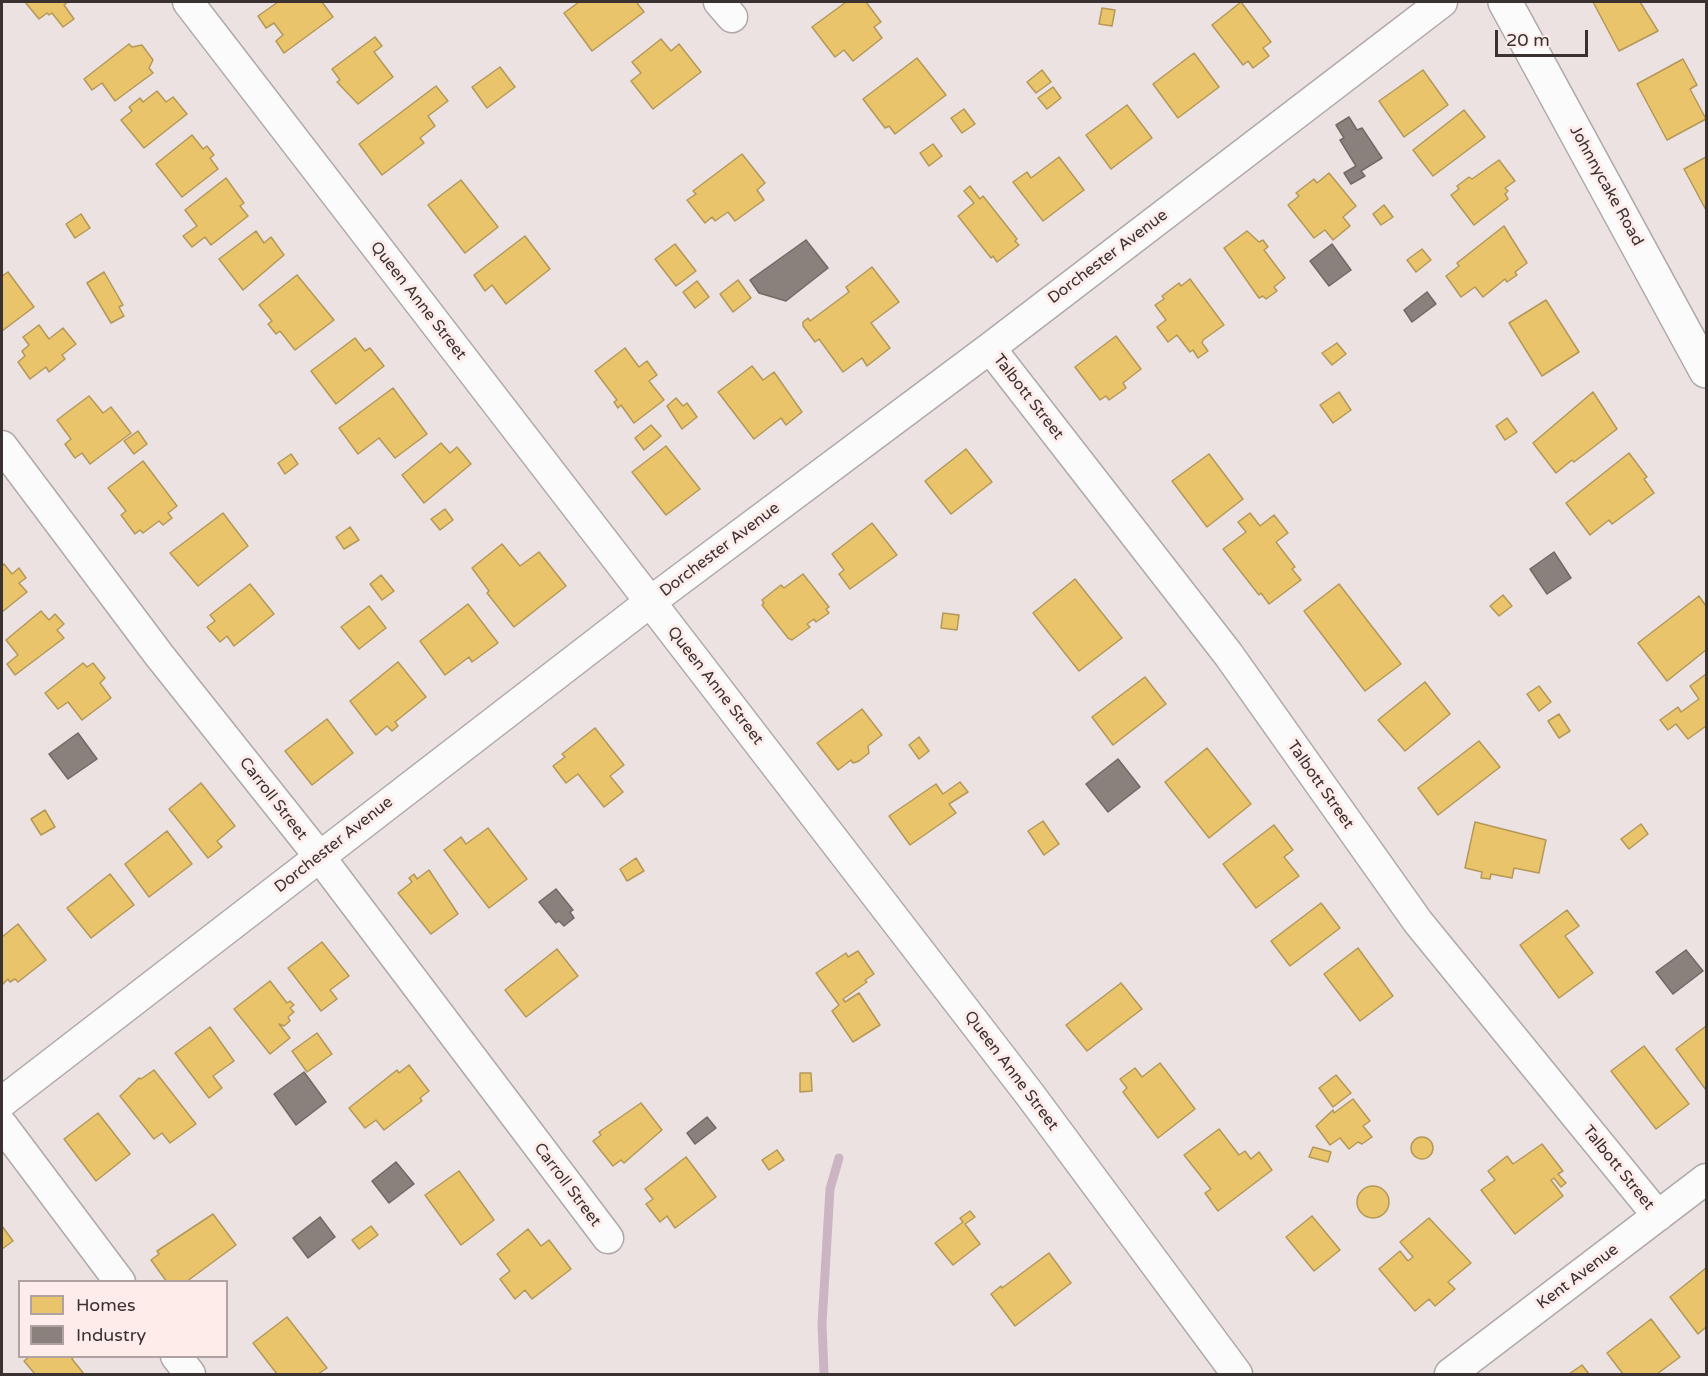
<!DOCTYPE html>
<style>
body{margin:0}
#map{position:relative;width:1708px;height:1376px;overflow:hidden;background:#ece2e2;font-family:"Varela Round",sans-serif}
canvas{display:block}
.frame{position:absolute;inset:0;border:3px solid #393231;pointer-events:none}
.legend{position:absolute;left:18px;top:1280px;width:210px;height:78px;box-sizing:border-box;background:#feecea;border:2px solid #afa2a0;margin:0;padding:8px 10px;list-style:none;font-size:18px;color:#393231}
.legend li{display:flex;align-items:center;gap:12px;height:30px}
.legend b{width:30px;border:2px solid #afa2a0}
.scale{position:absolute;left:1495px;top:30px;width:93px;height:27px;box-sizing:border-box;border:3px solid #393231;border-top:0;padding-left:8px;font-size:18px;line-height:21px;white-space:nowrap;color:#393231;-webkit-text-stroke:4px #feecea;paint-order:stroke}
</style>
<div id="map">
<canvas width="1708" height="1376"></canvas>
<div class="frame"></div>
<ul class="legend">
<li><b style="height:16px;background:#e9c46a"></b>Homes</li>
<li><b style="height:16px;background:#8a817c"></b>Industry</li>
</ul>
<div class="scale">20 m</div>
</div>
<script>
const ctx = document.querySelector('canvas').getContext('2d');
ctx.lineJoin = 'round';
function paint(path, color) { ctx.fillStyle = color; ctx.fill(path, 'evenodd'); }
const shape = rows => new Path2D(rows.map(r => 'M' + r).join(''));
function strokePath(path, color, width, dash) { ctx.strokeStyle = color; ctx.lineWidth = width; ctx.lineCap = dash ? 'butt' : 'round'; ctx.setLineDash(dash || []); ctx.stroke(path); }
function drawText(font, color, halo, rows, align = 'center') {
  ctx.font = font + ' "Varela Round",sans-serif'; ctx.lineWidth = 6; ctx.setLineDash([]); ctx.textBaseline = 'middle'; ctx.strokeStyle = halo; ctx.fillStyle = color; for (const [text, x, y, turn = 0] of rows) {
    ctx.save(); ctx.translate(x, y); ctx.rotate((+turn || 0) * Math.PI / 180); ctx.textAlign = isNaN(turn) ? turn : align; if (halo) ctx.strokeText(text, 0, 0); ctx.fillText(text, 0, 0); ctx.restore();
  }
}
const homes = shape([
 [25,2,68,2,64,5,74,19,63,27,52,13,49,15,47,13,39,19,25,2],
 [278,2,322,2,333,17,284,53,276,41,283,35,274,23,266,28,258,16,278,2],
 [579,2,639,2,637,3,644,12,592,51,564,13,579,2],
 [846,2,866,2,881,22,874,27,882,38,853,61,844,50,835,57,812,27,846,2],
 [1241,2,1271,42,1263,48,1269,56,1253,68,1248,61,1243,65,1212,25,1241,2],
 [1593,2,1640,2,1658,31,1619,51,1593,2],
 [1102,8,1115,10,1112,26,1099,24,1102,8],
 [375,37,382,46,374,52,393,77,358,104,337,82,340,80,332,69,375,37],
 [661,39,671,51,679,44,701,72,653,109,631,81,641,73,632,62,661,39],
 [129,44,132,47,142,45,153,60,149,68,153,73,115,101,102,83,92,90,84,79,129,44],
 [1194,53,1219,87,1178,118,1153,84,1194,53],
 [917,58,946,95,895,134,889,126,885,128,863,99,917,58],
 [1683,59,1697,85,1690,89,1706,119,1667,140,1637,84,1683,59],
 [500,67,515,87,487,108,472,87,500,67],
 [1042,70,1051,82,1036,93,1027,82,1042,70],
 [1423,70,1448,105,1404,137,1379,101,1423,70],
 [436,86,448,101,428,116,435,126,420,138,424,143,382,175,359,144,436,86],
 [1053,87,1061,98,1047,109,1038,98,1053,87],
 [157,91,166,102,173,97,187,114,144,148,121,120,132,111,129,107,140,98,143,102,157,91],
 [1127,105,1152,138,1111,169,1086,135,1127,105],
 [964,109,975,124,962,133,951,118,964,109],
 [1464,110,1485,137,1433,176,1413,150,1464,110],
 [192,135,203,149,207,146,214,155,210,158,218,169,182,197,156,164,192,135],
 [933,144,942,156,929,166,920,153,933,144],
 [742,154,765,183,757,190,764,200,735,221,728,212,715,221,712,217,705,223,687,200,696,194,693,191,742,154],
 [1059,157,1084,190,1043,221,1013,182,1027,172,1031,178,1059,157],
 [1706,157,1706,210,1684,169,1706,157],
 [1499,160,1515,181,1505,188,1508,191,1505,194,1508,199,1474,225,1451,195,1459,189,1457,186,1469,177,1472,179,1499,160],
 [1329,173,1356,206,1343,217,1350,226,1333,240,1325,230,1314,238,1288,205,1299,196,1296,193,1314,179,1317,183,1329,173],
 [226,178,244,203,240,206,248,216,211,245,205,237,192,247,183,236,197,226,185,210,226,178],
 [461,180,498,227,465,253,428,205,461,180],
 [970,186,980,199,983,196,1017,239,1015,241,1019,245,997,262,993,256,991,258,958,216,974,203,964,191,970,186],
 [1384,205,1393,217,1381,225,1373,214,1384,205],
 [81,214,90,228,75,238,66,224,81,214],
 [1504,226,1527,263,1515,272,1517,275,1507,282,1505,279,1483,297,1475,287,1461,297,1446,276,1459,266,1457,263,1504,226],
 [256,231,264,243,271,237,284,255,243,290,219,259,256,231],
 [1247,231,1259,242,1263,240,1268,247,1264,250,1285,278,1274,287,1277,291,1266,299,1263,296,1259,298,1224,248,1247,231],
 [525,236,550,269,506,304,492,285,485,291,474,275,525,236],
 [675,244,696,271,676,286,655,259,675,244],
 [1422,249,1431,260,1416,272,1407,260,1422,249],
 [872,267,899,302,871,323,890,348,867,366,862,358,843,372,819,339,815,342,803,326,803,322,808,318,810,321,849,292,846,287,872,267],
 [8,272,34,307,2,331,2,276,8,272],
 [104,272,123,305,119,307,124,316,111,323,87,283,104,272],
 [297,275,334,320,295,350,280,331,276,334,268,324,272,321,259,305,297,275],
 [1190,279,1224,325,1203,340,1202,343,1208,351,1198,358,1193,350,1190,352,1177,335,1168,342,1157,327,1166,320,1155,305,1164,299,1162,296,1179,283,1181,286,1190,279],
 [738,280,751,298,733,312,720,294,738,280],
 [697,281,709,297,695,308,683,292,697,281],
 [1546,300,1579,352,1542,376,1509,323,1546,300],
 [39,325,49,339,63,328,76,344,62,355,65,359,49,372,46,367,30,379,18,362,25,356,22,351,29,345,23,337,39,325],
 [1116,336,1141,369,1123,383,1126,388,1109,400,1106,396,1100,400,1075,367,1116,336],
 [355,338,365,351,370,348,384,366,336,404,311,371,355,338],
 [1337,343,1346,354,1332,365,1322,353,1337,343],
 [625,348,639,367,647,361,657,375,649,381,664,400,634,423,621,405,618,408,614,402,617,400,595,371,625,348],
 [752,366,763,380,774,372,802,412,786,425,781,418,754,439,718,392,752,366],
 [393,388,427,434,395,458,379,438,358,454,339,428,393,388],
 [1339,392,1351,410,1333,423,1320,405,1339,392],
 [1593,392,1617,429,1574,462,1572,460,1556,473,1533,443,1593,392],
 [89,396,103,413,111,407,131,433,90,464,82,453,75,458,65,444,71,439,57,420,89,396],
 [676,398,683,406,687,403,697,417,682,429,667,406,676,398],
 [1507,418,1517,432,1505,440,1496,426,1507,418],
 [651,425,661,436,644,450,635,438,651,425],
 [138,431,147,444,134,454,124,441,138,431],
 [441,443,450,453,457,447,471,464,424,503,402,475,441,443],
 [666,446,700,489,666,515,632,472,666,446],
 [966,449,992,482,951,514,925,481,966,449],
 [1629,453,1647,477,1644,479,1654,493,1612,524,1609,520,1590,535,1566,503,1629,453],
 [291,454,298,464,285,474,278,463,291,454],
 [1209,454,1243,499,1207,527,1172,481,1209,454],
 [143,461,177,506,168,513,172,518,163,525,159,521,143,533,140,530,135,534,121,515,126,511,108,488,143,461],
 [445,509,453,520,440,530,431,519,445,509],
 [223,513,248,546,198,586,170,553,223,513],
 [1250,513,1260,526,1274,515,1288,533,1276,542,1295,567,1292,569,1301,580,1269,604,1261,593,1259,595,1223,549,1246,532,1238,522,1250,513],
 [872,523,897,555,850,589,839,574,844,570,832,554,872,523],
 [350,527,359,540,344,549,336,537,350,527],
 [502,544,520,566,539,552,566,586,514,627,487,593,489,591,472,568,502,544],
 [4,564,12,574,19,568,26,578,19,583,27,592,2,612,2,566,4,564],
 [803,574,829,607,826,609,829,613,816,622,814,619,807,624,810,627,792,640,788,638,762,605,764,603,762,600,781,585,784,588,803,574],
 [381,575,394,591,382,600,370,584,381,575],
 [1075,579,1122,638,1079,671,1033,613,1075,579],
 [250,584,274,614,234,646,227,636,220,642,207,627,215,621,210,615,250,584],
 [1339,584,1401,664,1365,691,1304,611,1339,584],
 [1503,595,1512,606,1499,616,1490,606,1503,595],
 [1699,596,1706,606,1706,650,1667,681,1638,643,1699,596],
 [468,604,498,643,472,662,469,657,445,675,420,641,468,604],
 [369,606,386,628,359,649,341,627,369,606],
 [41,611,49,620,55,614,64,624,57,630,64,638,15,675,7,664,18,655,6,640,41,611],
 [943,613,959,615,957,630,941,628,943,613],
 [398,662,426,697,395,722,398,726,392,731,387,726,376,735,350,701,398,662],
 [83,663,87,667,93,663,105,678,100,683,111,698,82,720,68,702,58,709,45,693,83,663],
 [1706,674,1706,726,1688,739,1676,724,1668,730,1660,720,1678,707,1681,712,1699,699,1690,686,1706,674],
 [1145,677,1166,704,1113,745,1092,717,1145,677],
 [1425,682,1450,714,1405,751,1378,720,1425,682],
 [1539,686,1551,702,1539,711,1527,694,1539,686],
 [862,709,882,735,868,746,869,753,859,761,853,763,851,760,838,770,817,743,862,709],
 [1559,714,1570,731,1559,738,1548,721,1559,714],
 [327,719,353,753,312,785,285,751,327,719],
 [595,728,624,765,610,776,623,792,604,807,578,774,566,783,553,766,565,757,562,754,595,728],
 [919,737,929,751,919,759,909,745,919,737],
 [1479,741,1500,767,1438,815,1418,788,1479,741],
 [1207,748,1251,804,1209,838,1165,782,1207,748],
 [960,782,968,792,949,804,956,813,910,845,889,816,936,784,943,794,960,782],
 [201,783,235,826,217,841,222,847,208,858,169,809,201,783],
 [45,810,55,827,41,835,31,819,45,810],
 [1043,821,1059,844,1044,855,1028,831,1043,821],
 [1475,822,1546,840,1539,873,1514,868,1512,878,1491,874,1490,879,1481,878,1482,872,1465,868,1475,822],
 [1641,824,1648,834,1629,849,1621,839,1641,824],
 [1274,825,1293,850,1284,857,1299,876,1256,908,1223,864,1274,825],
 [488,828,527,879,489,908,444,850,461,837,466,844,488,828],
 [167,831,192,864,149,897,125,864,167,831],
 [636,858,644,871,627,881,620,869,636,858],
 [429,870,458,914,431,934,398,893,412,882,409,878,414,874,417,879,429,870],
 [110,874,134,905,91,938,67,908,110,874],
 [1321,903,1340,928,1290,966,1271,941,1321,903],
 [1567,910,1579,926,1565,936,1593,973,1559,998,1520,945,1567,910],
 [18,924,46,960,18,982,15,979,10,982,8,979,2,985,2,937,18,924],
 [322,942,349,976,330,990,337,999,321,1011,288,968,322,942],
 [1358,948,1393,996,1360,1021,1324,974,1358,948],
 [557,949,578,976,526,1017,505,990,557,949],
 [858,951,874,974,865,980,867,982,843,999,845,1002,859,993,880,1025,853,1042,832,1011,839,1005,816,973,846,953,848,957,858,951],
 [270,981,287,1003,290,1001,294,1005,290,1008,294,1012,288,1017,290,1021,284,1026,279,1024,290,1038,270,1054,234,1009,270,981],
 [1121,983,1142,1009,1087,1051,1066,1025,1121,983],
 [1706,1026,1706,1090,1676,1049,1706,1026],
 [210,1027,234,1061,213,1076,222,1088,209,1098,175,1053,210,1027],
 [317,1033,332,1054,307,1072,292,1051,317,1033],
 [1644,1046,1689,1104,1656,1129,1611,1071,1644,1046],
 [1160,1063,1195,1109,1158,1138,1123,1092,1127,1088,1120,1079,1135,1068,1142,1077,1160,1063],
 [409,1065,429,1091,420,1098,422,1101,384,1130,376,1120,365,1128,349,1108,397,1070,399,1073,409,1065],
 [154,1070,196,1124,170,1143,162,1133,154,1139,120,1096,139,1078,141,1079,154,1070],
 [800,1073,811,1073,812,1091,800,1092,800,1073],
 [1336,1075,1351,1093,1333,1107,1319,1088,1336,1075],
 [1353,1099,1370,1121,1363,1126,1372,1137,1362,1144,1358,1142,1349,1149,1340,1138,1330,1145,1316,1126,1333,1110,1334,1113,1353,1099],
 [641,1103,662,1130,624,1163,621,1160,613,1166,593,1141,601,1135,599,1132,641,1103],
 [98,1113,130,1154,96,1181,64,1139,98,1113],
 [1219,1129,1239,1155,1245,1151,1251,1159,1259,1152,1272,1170,1218,1211,1205,1193,1211,1189,1184,1155,1219,1129],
 '1411 1148a11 11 0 1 1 22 0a11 11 0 1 1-22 0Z',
 [1542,1144,1563,1171,1558,1174,1566,1183,1561,1187,1554,1178,1551,1180,1563,1196,1515,1234,1481,1190,1495,1180,1488,1171,1507,1156,1513,1164,1542,1144],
 [1313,1147,1331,1152,1328,1162,1309,1157,1313,1147],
 [777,1150,784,1160,769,1170,762,1160,777,1150],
 [686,1157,716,1197,675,1228,667,1216,660,1222,646,1204,653,1199,645,1189,686,1157],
 [459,1171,494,1220,461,1245,425,1195,459,1171],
 '1357 1202a16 16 0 1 1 32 0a16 16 0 1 1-32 0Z',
 [970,1211,975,1217,965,1224,980,1244,953,1265,935,1243,963,1222,960,1218,970,1211],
 [213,1214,236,1245,186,1282,167,1282,151,1260,159,1254,157,1251,213,1214],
 [1312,1216,1340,1250,1314,1271,1286,1237,1312,1216],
 [1429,1218,1471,1263,1448,1282,1455,1289,1435,1306,1429,1299,1415,1311,1379,1269,1400,1251,1408,1261,1413,1257,1400,1242,1429,1218],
 [2,1226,13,1241,2,1249,2,1226],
 [371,1226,378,1235,359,1249,352,1240,371,1226],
 [528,1229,541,1246,549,1240,571,1269,532,1299,525,1290,515,1299,500,1279,510,1271,497,1254,528,1229],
 [1049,1253,1071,1283,1015,1326,991,1294,1001,1286,1002,1288,1049,1253],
 [1706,1268,1706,1327,1698,1334,1670,1297,1706,1268],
 [287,1317,327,1368,318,1374,277,1374,253,1343,287,1317],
 [1651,1319,1680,1357,1657,1374,1623,1374,1607,1353,1651,1319],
 [30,1356,74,1356,72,1359,84,1374,35,1374,24,1361,30,1356],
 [1582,1365,1589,1374,1569,1374,1582,1365]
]);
const industry = shape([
 [1349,117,1357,130,1362,128,1382,158,1361,171,1365,176,1351,184,1344,173,1356,166,1340,140,1344,138,1336,125,1349,117],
 [806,240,828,268,786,301,759,293,750,280,806,240],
 [1332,244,1351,270,1329,286,1310,261,1332,244],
 [1427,292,1436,304,1412,322,1404,310,1427,292],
 [1554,552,1571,578,1547,594,1530,569,1554,552],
 [78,733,97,759,68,779,49,754,78,733],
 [1118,759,1140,787,1108,812,1086,784,1118,759],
 [556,889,573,910,570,912,574,918,564,926,559,921,556,923,539,902,556,889],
 [1686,950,1703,971,1673,994,1656,972,1686,950],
 [304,1072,326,1102,296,1125,274,1094,304,1072],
 [707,1117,716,1128,695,1144,687,1133,707,1117],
 [396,1162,414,1184,389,1203,372,1181,396,1162],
 [320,1217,335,1237,308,1258,293,1238,320,1217]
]);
const stream = shape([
 [824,1374,822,1324,830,1189,839,1158]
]);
const street = shape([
 [188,2,1031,1096,1237,1374],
 [719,2,732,17],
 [990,348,1228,654,1418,922,1658,1216],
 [2,446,159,655,319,856,608,1238],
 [2,1102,650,602,990,348,1442,2],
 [2,1125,120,1282],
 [176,1356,190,1374],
 [1450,1374,1706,1179]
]);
const secondary = shape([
 [1505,2,1706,371]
]);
const streetNames = [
 ["Johnnycake Road",1606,186,61],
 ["Dorchester Avenue",1108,257,-37],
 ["Queen Anne Street",418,301,52],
 ["Talbott Street",1028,397,52],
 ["Dorchester Avenue",720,550,-37],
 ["Queen Anne Street",715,686,52],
 ["Talbott Street",1320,785,55],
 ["Carroll Street",273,799,52],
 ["Dorchester Avenue",334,845,-38],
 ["Queen Anne Street",1011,1071,53],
 ["Talbott Street",1618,1168,51],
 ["Carroll Street",567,1185,53],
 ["Kent Avenue",1578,1277,-37]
];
paint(homes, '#e9c46a');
strokePath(homes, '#b49859', 1.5);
paint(industry, '#8a817c');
strokePath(industry, '#726966', 1.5);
strokePath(stream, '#ccb5c3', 9);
strokePath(street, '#afa8a8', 33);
strokePath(secondary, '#afa8a8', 36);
strokePath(street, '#fcfbfb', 30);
strokePath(secondary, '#fcfbfb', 33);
drawText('16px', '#393231', '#feecea', streetNames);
</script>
